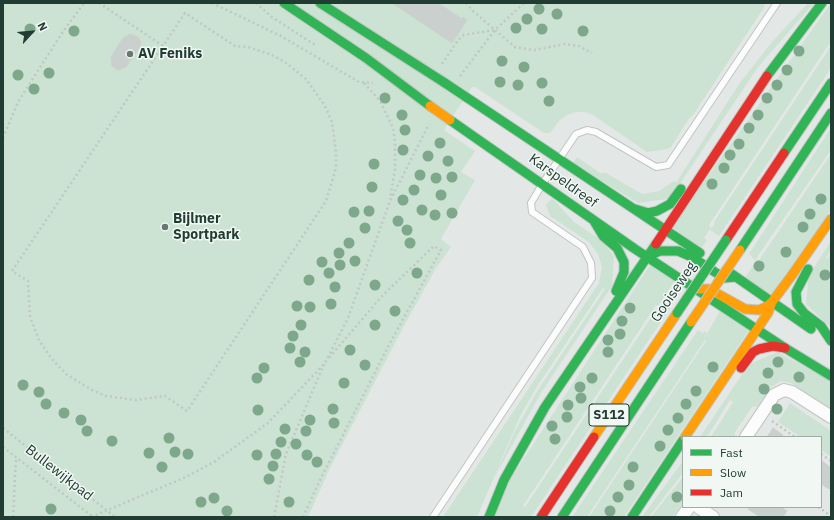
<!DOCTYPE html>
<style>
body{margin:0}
#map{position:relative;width:834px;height:520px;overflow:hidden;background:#e3e8e6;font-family:"IBM Plex Sans",sans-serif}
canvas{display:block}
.frame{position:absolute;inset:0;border:4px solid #213c33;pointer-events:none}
.legend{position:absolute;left:682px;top:436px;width:140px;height:72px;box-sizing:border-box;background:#f1f8f4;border:1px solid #9eada7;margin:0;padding:5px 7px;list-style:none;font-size:12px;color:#213c33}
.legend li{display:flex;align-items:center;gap:8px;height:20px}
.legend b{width:20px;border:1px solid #9eada7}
.north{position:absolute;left:12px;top:12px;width:40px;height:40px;-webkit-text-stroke:3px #f1f8f4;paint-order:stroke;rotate:63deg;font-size:11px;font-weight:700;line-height:16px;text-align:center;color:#213c33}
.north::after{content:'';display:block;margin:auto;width:14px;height:18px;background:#213c33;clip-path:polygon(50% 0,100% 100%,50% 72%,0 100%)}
</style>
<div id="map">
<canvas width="834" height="520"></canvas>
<div class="frame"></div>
<ul class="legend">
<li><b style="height:5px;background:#30b455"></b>Fast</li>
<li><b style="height:5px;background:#ff9f0a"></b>Slow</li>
<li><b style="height:5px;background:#e5322d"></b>Jam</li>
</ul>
<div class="north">N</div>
</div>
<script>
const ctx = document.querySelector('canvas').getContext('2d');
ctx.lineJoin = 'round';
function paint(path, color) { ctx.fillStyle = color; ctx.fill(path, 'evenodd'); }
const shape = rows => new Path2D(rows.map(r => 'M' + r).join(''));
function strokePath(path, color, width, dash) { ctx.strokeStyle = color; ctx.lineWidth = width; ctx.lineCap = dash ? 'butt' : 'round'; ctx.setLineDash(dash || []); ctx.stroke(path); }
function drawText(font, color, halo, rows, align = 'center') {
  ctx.font = font + ' "IBM Plex Sans",sans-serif'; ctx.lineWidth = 3; ctx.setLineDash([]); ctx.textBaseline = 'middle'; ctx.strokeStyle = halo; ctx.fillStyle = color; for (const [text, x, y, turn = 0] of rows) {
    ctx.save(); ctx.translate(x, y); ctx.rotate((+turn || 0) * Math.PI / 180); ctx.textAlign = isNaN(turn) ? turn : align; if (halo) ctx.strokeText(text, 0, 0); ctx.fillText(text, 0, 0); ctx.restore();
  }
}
const green = shape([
 [3,3,763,3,765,6,693,115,690,117,671,147,667,149,647,152,593,115,585,112,576,112,567,115,559,121,550,133,544,133,475,87,472,87,445,128,445,131,475,151,461,172,475,180,441,239,451,247,436,268,404,326,330,468,308,517,3,517],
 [808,3,814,3,758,67,675,191,667,199,638,203,573,163,577,157,600,173,606,173,642,194,659,191,674,181,676,183,739,84,772,42],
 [831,3,831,45,829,44,709,225,711,227,704,238,707,240,701,249,672,227],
 [831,46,831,68,719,236,710,230,715,223,714,222],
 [831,128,831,150,755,260,749,254],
 [831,154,831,209,771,295,745,278,757,259,759,260],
 [552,198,574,222,601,240,614,256,612,286,541,393,493,480,515,431,536,393,605,289,603,288,538,385,520,416,477,517,443,517,599,283,602,267,598,254,589,242,550,216,546,205],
 [831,241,831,250,826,258,827,259,831,254,831,328,806,304,809,275],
 [650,265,675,280,658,306,656,305,523,506,525,507,656,310,662,303,670,308,531,517,495,517,506,486],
 [720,311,749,330,624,517,589,517,706,341,705,340,587,517,572,517,698,330,703,333,705,331,707,333,703,341],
 [777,352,831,381,831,409,791,383,781,381,771,387,758,406,752,407,735,432,735,437,711,437,733,402,730,400,707,437,700,437,749,364],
 [790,403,831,431,831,457,821,450,821,437,801,437,778,422],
 [683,461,682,474,649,517,642,517],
 [683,477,683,502,673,517,651,517]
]);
const building = shape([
 [392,3,438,3,462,19,463,17,467,20,452,43,392,3],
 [130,34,138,37,141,42,140,47,126,67,118,70,112,66,111,57,123,38,130,34],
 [773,428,783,435,782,437,767,437,773,428],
 [821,460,830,467,821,481,821,460],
 [830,467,831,487,829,489,821,484,821,481,830,467],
 [749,507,762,507,757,515,748,509,749,507],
 [762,507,776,507,769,517,760,517,757,515,762,507],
 [776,507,781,507,787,511,783,517,769,517,776,507]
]);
const path = shape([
 [99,3,163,46,185,13,235,46,248,47,272,55,285,62,306,79,325,106,332,122,336,152,336,168,326,201,187,411,165,396,136,400,106,396,92,390,66,374,51,358,39,340,30,317,28,281,12,271,163,46],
 [212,3,281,36,359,82,373,83],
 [256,3,272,17,315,45],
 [466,3,473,11,515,47,534,50,565,44,579,46,592,53],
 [442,64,458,40,464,35,494,30],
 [460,76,495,30,524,3],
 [364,83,380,101,393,128,395,141,395,169,390,199],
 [3,138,18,102,62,33,84,3],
 [772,421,795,437],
 [3,428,115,517],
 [3,447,93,517],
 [821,454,831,461],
 [818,507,831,516],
 [13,517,16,458],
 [91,517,186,477,214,462,268,423,325,363,348,318,390,201,429,124],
 [274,517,286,454,324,364],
 [303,517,320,480,390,343,441,250,434,246,383,295,328,359]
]);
const lane = shape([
 [433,517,592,278,591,263,583,247,532,212,531,203,543,183,576,134,587,130,596,132,656,167,668,165,777,3]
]);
const street = shape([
 [746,437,774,395,784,390,792,392,831,417],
 [698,507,713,517],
 [682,517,689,507]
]);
const fast = shape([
 [284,3,366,58,430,106],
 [320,3,445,83],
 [767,76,822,3],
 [466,97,700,253],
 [450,120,635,249,785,348,831,376],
 [784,153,831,83],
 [635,209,648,213,657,211,670,204,681,189],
 [594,221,603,236,617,248,624,262,624,272,616,291],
 [740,250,831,113],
 [648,256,660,251,678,251,692,257,724,278,736,277],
 [808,269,796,292,797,304,804,313,821,326,831,341],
 [726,270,811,329],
 [489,517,504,480,545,407,656,244],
 [562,517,691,322],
 [632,517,683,440]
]);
const slow = shape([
 [696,289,709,289,745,309,759,310,766,307,772,302,792,275,831,219],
 [594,437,677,313],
 [685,437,768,313,772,302]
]);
const jam = shape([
 [726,240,784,153],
 [656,244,767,76],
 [741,368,753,352,759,349,773,346,785,348],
 [541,517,594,437]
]);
const fastBridge = shape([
 [445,83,466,97],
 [677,313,726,240]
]);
const slowBridge = shape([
 [430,106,450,120],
 [691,322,740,250]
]);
const trees = [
 [539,9],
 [557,14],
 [527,19],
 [516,28],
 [30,29],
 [542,29],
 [74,31],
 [583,31],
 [799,51],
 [502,61],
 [524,67],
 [787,70],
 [49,73],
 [18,75],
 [500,82],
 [542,83],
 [518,85],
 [777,85],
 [34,89],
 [385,98],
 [767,98],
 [549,101],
 [402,115],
 [758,115],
 [749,128],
 [405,130],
 [440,143],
 [739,144],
 [403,150],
 [730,155],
 [428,156],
 [448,161],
 [374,164],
 [724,168],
 [420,175],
 [452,177],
 [436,178],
 [712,184],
 [372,187],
 [414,190],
 [441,195],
 [821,199],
 [403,200],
 [422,210],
 [369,211],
 [354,212],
 [452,213],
 [810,214],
 [435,215],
 [398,221],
 [803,227],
 [365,228],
 [407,230],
 [349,243],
 [410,243],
 [786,252],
 [339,253],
 [355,261],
 [322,262],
 [340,265],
 [759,266],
 [329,273],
 [417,273],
 [825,275],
 [309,280],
 [375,285],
 [335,287],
 [331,304],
 [297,306],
 [310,307],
 [630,308],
 [395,311],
 [622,321],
 [301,325],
 [375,325],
 [620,334],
 [293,336],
 [608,340],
 [290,348],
 [350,350],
 [305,352],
 [608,352],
 [300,362],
 [778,362],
 [365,365],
 [713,367],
 [264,368],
 [768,373],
 [799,377],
 [257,378],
 [592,378],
 [344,383],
 [23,385],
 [580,387],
 [764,389],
 [696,391],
 [39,392],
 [581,398],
 [46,404],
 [686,404],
 [568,405],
 [333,409],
 [777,409],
 [258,410],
 [64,413],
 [567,417],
 [678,418],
 [81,420],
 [310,420],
 [334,423],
 [552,426],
 [285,429],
 [668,430],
 [87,431],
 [306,431],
 [169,438],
 [555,439],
 [112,441],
 [281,442],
 [296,444],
 [660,446],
 [175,452],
 [149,453],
 [188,454],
 [276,454],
 [257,455],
 [307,455],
 [317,462],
 [273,466],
 [162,467],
 [633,467],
 [269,479],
 [629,485],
 [618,497],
 [677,497],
 [214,498],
 [201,502],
 [289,502],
 [51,509],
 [227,511],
 [610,511]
];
const markers = [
 [130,54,4,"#657872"],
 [165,227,4,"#657872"]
];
const shields = [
 [609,415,40]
];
const shieldNames = [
 ["S112",609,415]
];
const poiNames = [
 ["AV Feniks",138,54],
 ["Bijlmer",173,219],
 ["Sportpark",173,235]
];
const streetNames = [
 ["Karspeldreef",563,181,36],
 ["Gooiseweg",674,292,-56],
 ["Bullewijkpad",59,473,38]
];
paint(green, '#cce2d2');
paint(building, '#cad0cd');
strokePath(building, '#ccd1cf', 1);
strokePath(lane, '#c0c5c3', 8);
strokePath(street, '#c0c5c3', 14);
strokePath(fast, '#bfc6c3', 11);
strokePath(slow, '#bfc6c3', 11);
strokePath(jam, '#bfc6c3', 11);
strokePath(path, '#c0c8c6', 2.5, [2, 3]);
strokePath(lane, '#fbfcfb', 6);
strokePath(street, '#fbfcfb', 12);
strokePath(fast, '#30b455', 9);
strokePath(slow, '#ff9f0a', 9);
strokePath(jam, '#e5322d', 9);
strokePath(fastBridge, '#bfc6c3', 11, []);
strokePath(slowBridge, '#bfc6c3', 11, []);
strokePath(fastBridge, '#30b455', 9);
strokePath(slowBridge, '#ff9f0a', 9);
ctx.fillStyle = '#7da88c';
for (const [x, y] of trees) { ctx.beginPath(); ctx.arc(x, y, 5.5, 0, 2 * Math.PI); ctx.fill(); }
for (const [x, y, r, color] of markers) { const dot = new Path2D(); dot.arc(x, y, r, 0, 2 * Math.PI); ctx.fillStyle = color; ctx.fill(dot); strokePath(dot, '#f1f8f4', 1.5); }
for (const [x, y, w] of shields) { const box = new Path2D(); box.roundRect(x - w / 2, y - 11, w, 22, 3); ctx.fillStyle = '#f1f8f4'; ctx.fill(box); strokePath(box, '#213c33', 1); }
drawText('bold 13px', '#213c33', null, shieldNames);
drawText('bold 14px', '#213c33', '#f1f8f4', poiNames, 'left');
drawText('14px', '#213c33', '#f1f8f4', streetNames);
</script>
